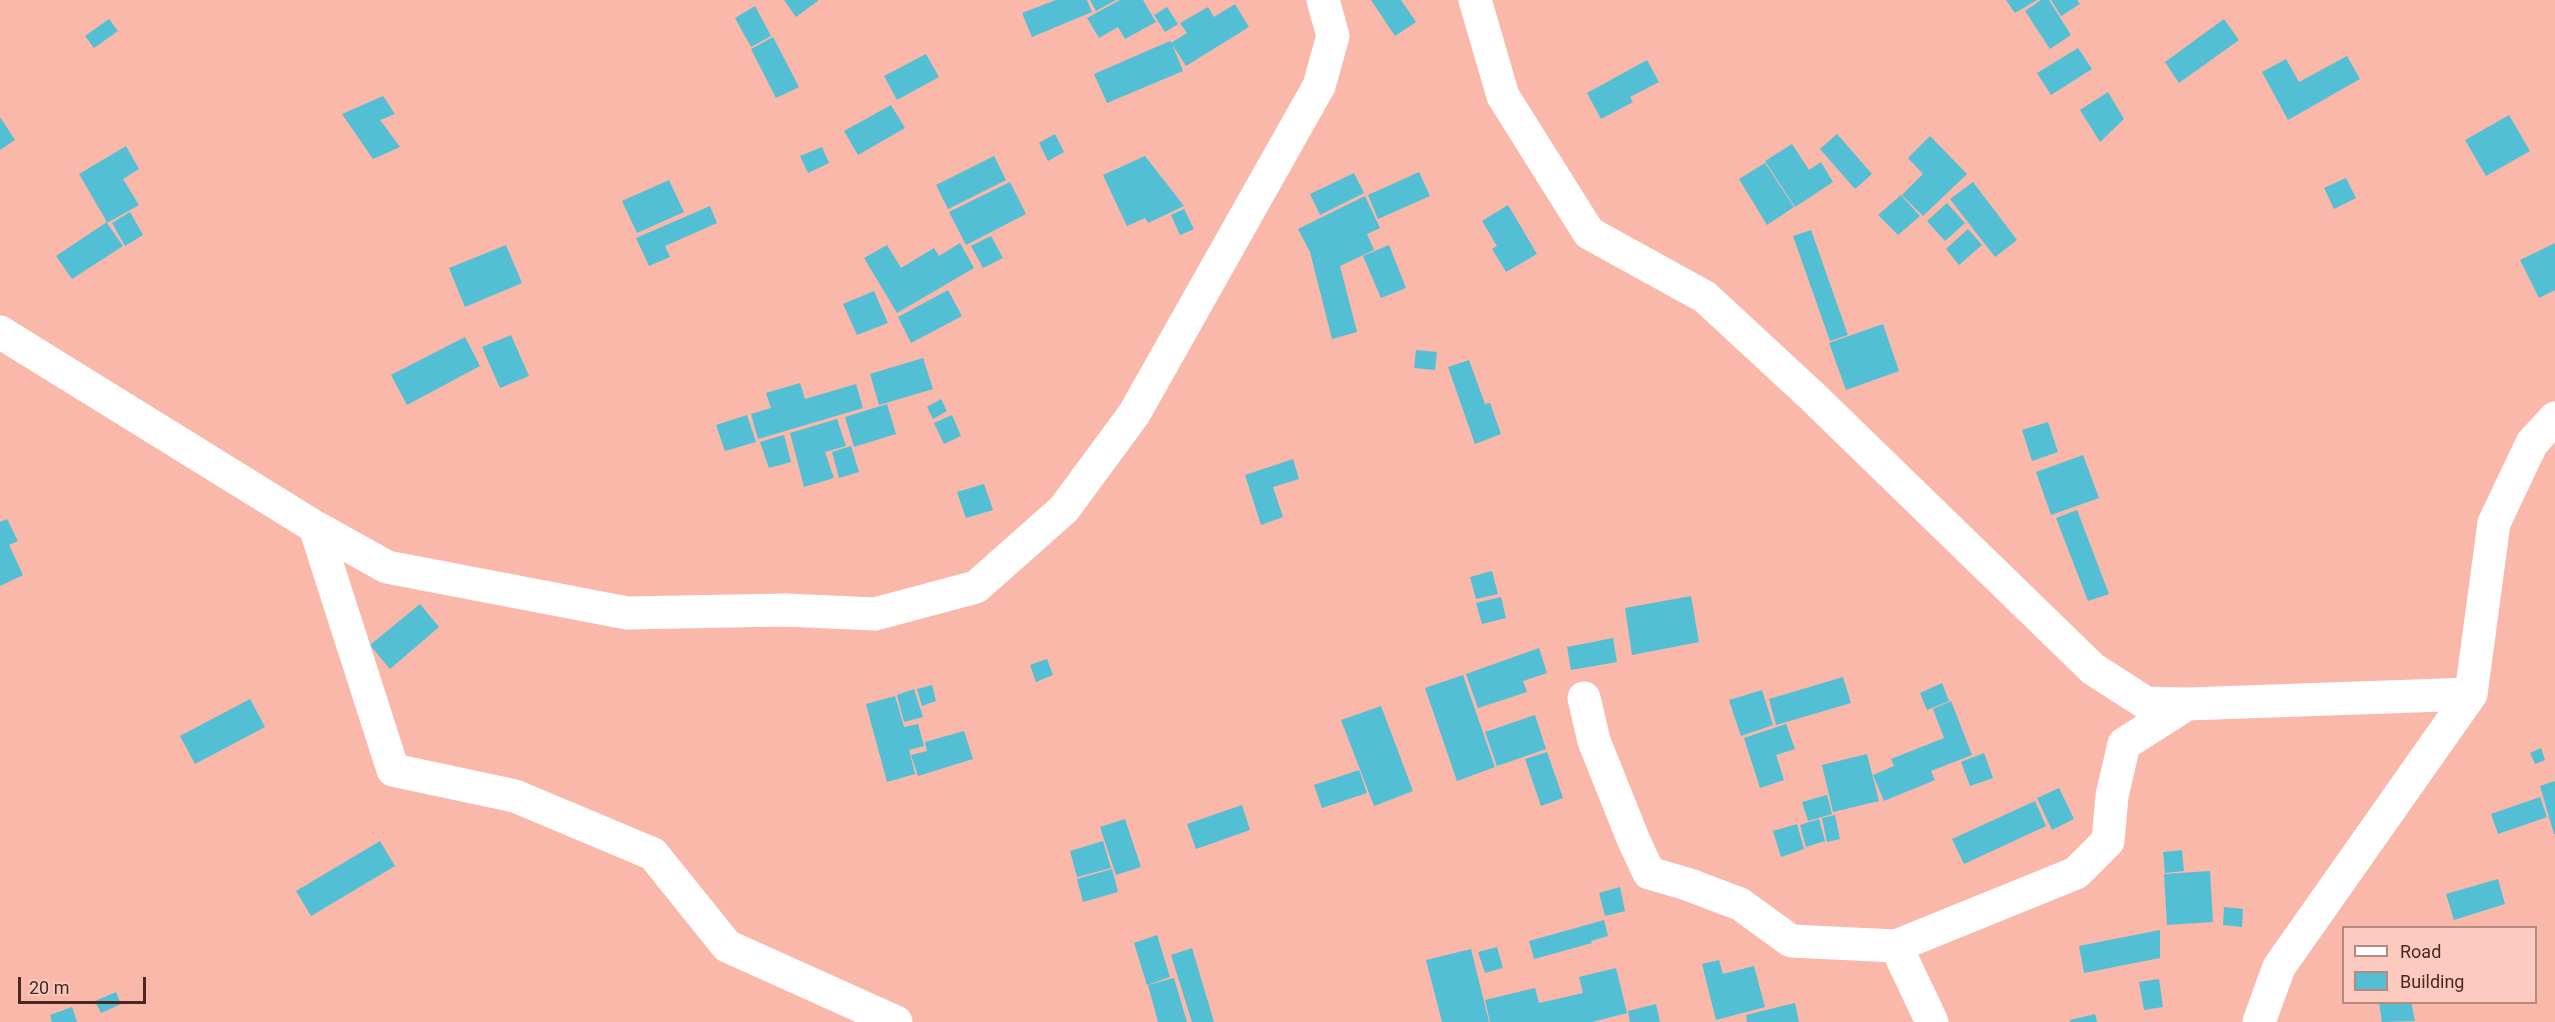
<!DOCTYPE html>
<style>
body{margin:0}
#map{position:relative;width:2555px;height:1022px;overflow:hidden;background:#f9b8a9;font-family:Roboto,sans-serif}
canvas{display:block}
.legend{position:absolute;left:2342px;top:926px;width:195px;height:78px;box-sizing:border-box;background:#fccabe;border:2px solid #b4897f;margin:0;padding:8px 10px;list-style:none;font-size:18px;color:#482821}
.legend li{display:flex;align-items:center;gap:12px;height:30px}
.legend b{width:30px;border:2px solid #b4897f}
.scale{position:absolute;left:18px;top:977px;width:128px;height:27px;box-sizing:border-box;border:3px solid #482821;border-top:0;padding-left:8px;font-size:18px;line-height:21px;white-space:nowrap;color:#482821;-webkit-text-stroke:4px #fccabe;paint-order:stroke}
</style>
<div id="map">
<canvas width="2555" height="1022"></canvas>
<ul class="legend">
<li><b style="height:8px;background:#fff"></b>Road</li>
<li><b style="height:16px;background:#53bfd5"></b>Building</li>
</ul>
<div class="scale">20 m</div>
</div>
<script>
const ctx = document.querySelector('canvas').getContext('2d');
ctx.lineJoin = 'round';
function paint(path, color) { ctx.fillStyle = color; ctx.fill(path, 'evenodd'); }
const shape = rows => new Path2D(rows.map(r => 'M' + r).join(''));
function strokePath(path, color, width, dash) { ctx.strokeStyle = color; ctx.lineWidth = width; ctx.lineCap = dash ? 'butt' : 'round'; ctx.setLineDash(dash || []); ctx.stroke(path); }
const building = shape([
 [784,0,819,0,796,17],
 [1056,0,1087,0,1092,12,1032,37,1022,13],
 [1090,0,1116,0,1096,11],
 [1120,0,1143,0,1156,22,1125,39,1118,27,1099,38,1087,18],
 [1371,0,1401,0,1416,22,1395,36],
 [2006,0,2037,0,2015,13],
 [2041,0,2049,0,2071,35,2050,49,2025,11],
 [2051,0,2077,0,2080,4,2061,16],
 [1235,4,1249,27,1186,66,1172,44,1183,71,1107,103,1094,74,1170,41,1171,43,1187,33,1180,23,1208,7,1214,17],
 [755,6,771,36,751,47,735,18],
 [1167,7,1178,24,1165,32,1154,15],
 [109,19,118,31,94,48,85,36],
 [2224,19,2239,40,2179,83,2165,62],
 [773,37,799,87,776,98,751,49],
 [2078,48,2092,69,2051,95,2037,73],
 [926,54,939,77,897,100,884,76],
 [2347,56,2360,79,2288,120,2262,72,2286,59,2299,82],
 [1647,60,1659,82,1630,97,1633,102,1601,119,1587,93],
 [2108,92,2124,119,2100,142,2080,110],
 [383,96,395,114,380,120,400,147,373,159,342,114],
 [891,105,905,128,858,155,844,131],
 [2509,115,2530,151,2486,176,2465,140],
 [0,117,15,140,0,150],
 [1055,134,1064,152,1048,161,1039,143],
 [1837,134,1872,174,1855,189,1820,149],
 [1930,136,1967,174,1923,216,1902,195,1923,174,1908,158],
 [1792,144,1809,170,1821,162,1833,182,1795,207,1765,161],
 [126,146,139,169,123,179,139,205,107,223,123,246,72,279,56,256,107,222,79,174],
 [822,147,829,163,808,173,800,156],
 [994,156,1006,180,948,209,936,185],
 [1145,156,1184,206,1148,223,1145,218,1127,226,1103,175],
 [1765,163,1794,207,1767,225,1739,179],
 [1419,172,1430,196,1378,219,1368,195],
 [1354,173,1364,193,1320,215,1310,194],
 [2346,178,2356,198,2334,209,2324,188],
 [669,180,684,212,637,233,622,201],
 [1010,182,1026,214,966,245,949,212],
 [1973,182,2017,240,1995,257,1950,199],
 [1901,195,1920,216,1898,235,1878,215],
 [1365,196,1380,228,1367,234,1374,250,1340,266,1357,332,1332,339,1310,252,1298,229],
 [1947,203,1965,223,1945,241,1927,221],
 [1508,205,1537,254,1506,272,1492,249,1497,246,1482,221],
 [710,206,717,223,665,246,670,257,649,266,636,238],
 [1184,209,1194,229,1180,235,1171,215],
 [130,212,143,235,125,246,112,223],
 [1968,229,1982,245,1959,265,1946,249],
 [1811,230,1848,335,1830,341,1793,236],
 [991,236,1003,258,983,268,971,246],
 [960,243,974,268,897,313,864,258,887,245,901,268,934,248,939,256],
 [2555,243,2555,290,2539,298,2520,260],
 [506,245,522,283,465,307,449,268],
 [1389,245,1406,288,1381,298,1363,256],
 [948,290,962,316,911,343,898,317],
 [874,291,888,323,857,335,843,304],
 [1883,324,1899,371,1846,390,1829,343],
 [511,335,529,376,500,388,482,347],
 [465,337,480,366,407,405,391,375],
 [1416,350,1437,352,1435,370,1414,368],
 [923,358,933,389,879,405,870,374],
 [1469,360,1485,404,1490,403,1501,434,1475,444,1448,367],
 [800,383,805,399,856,384,863,408,758,439,751,414,771,408,766,393],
 [941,399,947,411,933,419,927,407],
 [887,404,896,434,854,447,845,417],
 [747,415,756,442,725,451,716,425],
 [952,415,961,436,944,444,934,423],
 [837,419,846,446,825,452,834,478,804,487,790,433],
 [2048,422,2058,452,2032,461,2022,430],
 [784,435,791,462,769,468,760,442],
 [851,446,859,472,839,478,832,452],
 [2083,455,2099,498,2051,515,2036,472],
 [1293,459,1299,479,1273,487,1283,517,1261,525,1245,475],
 [984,484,993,510,966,518,957,492],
 [2077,510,2109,594,2088,601,2056,518],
 [7,519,18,541,9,545,23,575,0,586,0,522],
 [1492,571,1498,594,1476,599,1470,577],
 [1691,596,1699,642,1632,655,1625,608],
 [1501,597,1506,618,1482,624,1476,603],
 [420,604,439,627,390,669,370,645],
 [1613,638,1617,662,1571,670,1567,647],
 [1539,648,1547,673,1523,681,1527,692,1478,708,1466,674],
 [1047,659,1053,675,1036,682,1030,665],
 [1463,675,1495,767,1457,781,1425,688],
 [1843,677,1851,703,1776,725,1769,699],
 [1942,683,1949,701,1927,710,1920,693],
 [932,685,936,701,922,706,917,689],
 [914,689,923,717,904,722,897,695],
 [1762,690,1773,725,1741,736,1729,700],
 [895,696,904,727,918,724,924,746,909,750,915,774,887,782,866,704],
 [250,699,265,727,195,764,180,736],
 [1951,701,1972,755,1931,771,1935,780,1884,801,1873,775,1894,766,1891,759,1944,738,1933,709],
 [1381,706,1413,791,1374,806,1341,720],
 [1535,715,1546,749,1497,766,1485,732],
 [1786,724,1795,749,1776,755,1784,780,1760,788,1744,738],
 [964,731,973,759,918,776,911,755,927,751,925,742],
 [2541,748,2545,760,2535,764,2530,753],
 [1547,752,1563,798,1541,806,1525,759],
 [1984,753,1993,778,1970,786,1961,762],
 [1867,754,1879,801,1833,812,1822,765],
 [1359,770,1367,793,1322,808,1314,785],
 [2555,781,2555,834,2554,834,2540,786],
 [2059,788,2074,819,2052,830,2037,798],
 [1827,795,1832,814,1808,821,1802,802],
 [2540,797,2547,817,2498,834,2491,814],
 [2035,801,2046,826,1964,864,1952,839],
 [1242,805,1250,830,1196,849,1187,824],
 [1835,815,1840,839,1827,842,1822,818],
 [1125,819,1141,867,1116,875,1100,827],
 [1819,819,1825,841,1806,847,1800,825],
 [1797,824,1804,849,1781,857,1773,831],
 [380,841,395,866,311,916,296,891],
 [1103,841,1111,868,1077,877,1070,851],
 [2182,850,2184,871,2165,873,2163,852],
 [1112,869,1118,892,1083,902,1077,879],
 [2210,871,2213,922,2167,925,2164,874],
 [2498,879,2505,904,2454,920,2446,894],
 [1620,887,1625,911,1605,916,1599,893],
 [2224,907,2243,909,2242,927,2223,925],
 [1604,920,1608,936,1591,941,1592,943,1534,959,1529,941],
 [2160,930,2160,958,2084,973,2079,946],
 [1157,935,1170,977,1147,985,1134,943],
 [1497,947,1503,968,1485,973,1478,952],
 [1192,948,1214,1022,1192,1022,1171,955],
 [1471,949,1489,1022,1442,1022,1426,960],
 [1719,960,1723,974,1754,966,1765,1007,1716,1020,1702,964],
 [1616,968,1627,1013,1592,1022,1490,1022,1485,1000,1535,988,1539,1003,1583,993,1579,977],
 [1174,978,1187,1022,1158,1022,1148,985],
 [2159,979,2163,1007,2144,1010,2139,982],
 [116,992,121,1004,101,1013,95,1001],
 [2379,1002,2411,1002,2415,1021,2382,1022],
 [1795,1003,1799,1022,1747,1022,1746,1015],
 [1656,1004,1660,1022,1630,1022,1628,1011],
 [72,1007,77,1022,52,1022,50,1015],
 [2095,1014,2097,1022,2070,1022,2070,1020]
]);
const street = shape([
 [1475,0,1503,96,1589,233,1705,297,1813,397,2093,669,2146,703,2187,704],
 [0,332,315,527,387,567,627,613,785,610,875,614,976,587,1064,509,1134,414,1319,86,1333,36,1323,0],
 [315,527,393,770,515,796,653,854,727,946,896,1022],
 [1584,698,1594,741,1634,841,1649,873,1687,884,1740,904,1791,941,1896,946,2076,873,2108,841,2112,796,2124,744,2187,704,2471,694,2494,523,2532,443,2555,418],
 [1896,946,1932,1022],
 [2259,1022,2279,967,2471,694]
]);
paint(building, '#53bfd5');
strokePath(street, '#fff', 33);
</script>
